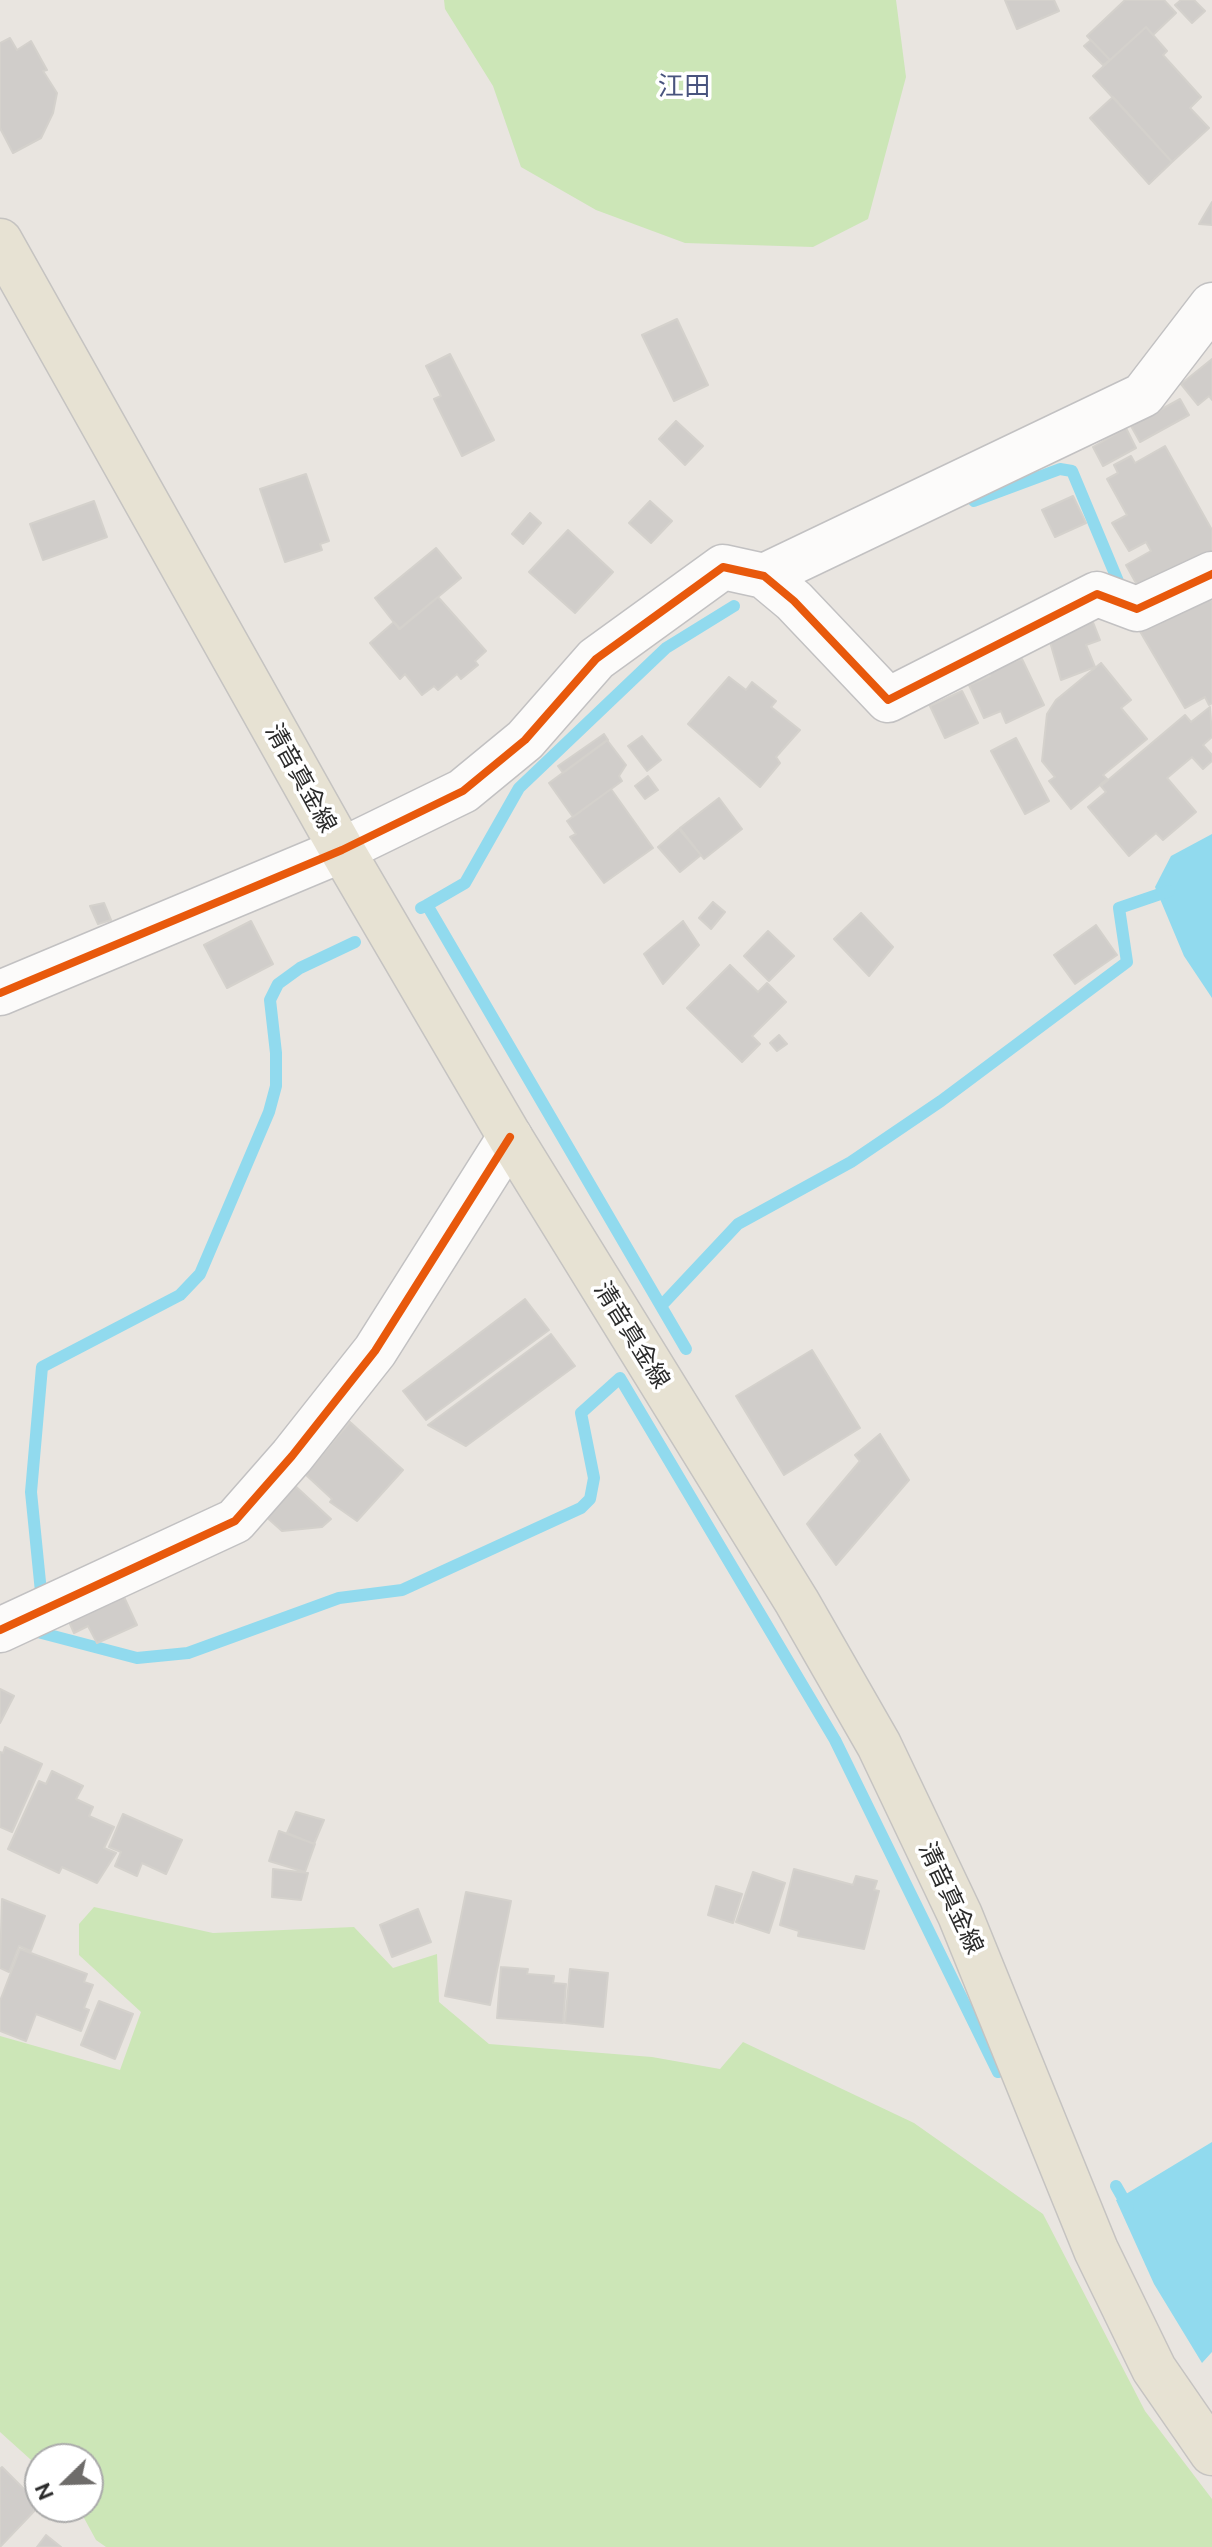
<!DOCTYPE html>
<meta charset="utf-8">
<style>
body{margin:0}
#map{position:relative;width:1212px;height:2547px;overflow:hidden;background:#e9e5e0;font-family:Ubuntu,sans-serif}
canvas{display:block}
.north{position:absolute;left:24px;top:2443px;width:80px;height:80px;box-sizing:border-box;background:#fff;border:2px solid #aaa;border-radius:50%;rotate:247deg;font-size:22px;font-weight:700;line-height:32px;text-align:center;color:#2b2b2b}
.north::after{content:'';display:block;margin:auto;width:28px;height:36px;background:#6e6c6a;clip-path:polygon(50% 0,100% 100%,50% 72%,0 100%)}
</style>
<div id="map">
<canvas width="1212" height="2547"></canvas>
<div class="north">N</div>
</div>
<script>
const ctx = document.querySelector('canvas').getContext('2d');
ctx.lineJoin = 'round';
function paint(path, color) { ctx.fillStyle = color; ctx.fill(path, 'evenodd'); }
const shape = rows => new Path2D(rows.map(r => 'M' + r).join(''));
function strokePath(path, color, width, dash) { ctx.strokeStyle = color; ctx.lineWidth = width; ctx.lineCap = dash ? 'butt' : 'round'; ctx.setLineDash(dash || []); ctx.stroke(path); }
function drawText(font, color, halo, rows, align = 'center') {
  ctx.font = font + ' Ubuntu,"Noto Sans JP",sans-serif'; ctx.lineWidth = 7; ctx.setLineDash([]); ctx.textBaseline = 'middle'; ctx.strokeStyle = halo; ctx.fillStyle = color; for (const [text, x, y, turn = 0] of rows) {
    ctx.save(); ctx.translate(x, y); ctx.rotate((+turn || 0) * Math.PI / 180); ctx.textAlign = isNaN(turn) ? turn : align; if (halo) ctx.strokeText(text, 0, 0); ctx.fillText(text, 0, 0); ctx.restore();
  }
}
const green = shape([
 [444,0,896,0,906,77,868,219,813,247,685,243,596,210,521,167,493,86,445,9],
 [94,1907,213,1933,354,1927,393,1968,437,1954,439,2002,489,2044,652,2057,720,2069,743,2042,914,2123,1043,2214,1145,2411,1212,2499,1212,2547,106,2547,96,2540,78,2507,88,2507,88,2459,40,2459,40,2468,0,2432,0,2036,120,2070,141,2012,79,1955,79,1924]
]);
const water = shape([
 [1212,834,1212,998,1184,956,1155,887,1171,856],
 [1212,2142,1212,2352,1202,2363,1154,2284,1116,2200]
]);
const stream = shape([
 [974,501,1060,469,1072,471,1120,586,1127,589],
 [427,905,465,883,519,788,666,648,734,606],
 [421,908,427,905,686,1349],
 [662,1305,738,1224,851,1162,941,1101,1127,962,1119,908,1169,891],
 [41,1592,31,1492,42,1367,180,1295,200,1274,269,1112,276,1086,276,1053,270,1000,278,984,300,968,355,942],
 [34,1631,137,1658,188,1653,339,1598,402,1590,581,1508,590,1499,594,1478,581,1413,620,1378,835,1740,998,2072],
 [1116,2186,1128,2207]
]);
const building = shape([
 [1005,0,1054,0,1059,11,1017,29,1005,0],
 [1125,0,1164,0,1176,13,1153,35,1146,27,1110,60,1087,36,1125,0],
 [1181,0,1194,0,1205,11,1192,23,1175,5,1181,0],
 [1146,27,1167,51,1163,55,1201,97,1190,108,1209,128,1172,162,1093,76,1146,27],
 [10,38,17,50,31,41,47,70,43,71,57,93,53,113,41,138,13,153,0,128,0,43,10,38],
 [1091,40,1110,60,1103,65,1084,46,1091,40],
 [1113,97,1172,162,1149,184,1090,118,1113,97],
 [1212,202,1212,225,1199,224,1212,202],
 [677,319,708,385,674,401,642,335,677,319],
 [450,354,494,440,462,456,434,399,441,396,426,366,450,354],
 [1212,359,1212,400,1209,396,1198,405,1181,384,1212,359],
 [1180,399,1189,415,1140,442,1131,426,1180,399],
 [676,421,703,446,685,465,659,439,676,421],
 [1126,428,1136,448,1103,466,1093,447,1126,428],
 [1165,446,1212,530,1212,551,1142,594,1126,565,1151,551,1146,542,1129,551,1112,523,1127,515,1107,479,1118,473,1114,465,1131,456,1135,463,1165,446],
 [306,474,329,541,320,544,322,550,285,562,260,489,306,474],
 [1073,496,1086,523,1055,537,1042,510,1073,496],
 [94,501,107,537,43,560,30,524,94,501],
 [650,501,672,521,651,543,629,523,650,501],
 [530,513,541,523,523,544,512,534,530,513],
 [568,530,613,572,575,613,529,572,568,530],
 [436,548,461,578,399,629,375,598,436,548],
 [1204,589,1212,603,1212,703,1209,705,1205,697,1185,708,1138,628,1204,589],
 [438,597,486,651,475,661,478,665,461,679,457,674,438,690,434,686,422,695,405,674,400,679,370,643,394,622,400,629,438,597],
 [1089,612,1100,640,1086,645,1095,667,1061,680,1046,628,1089,612],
 [1022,659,1044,705,1006,723,1001,711,984,718,969,685,990,676,988,670,1022,659],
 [1101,663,1131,700,1121,708,1147,739,1103,775,1107,779,1071,809,1049,781,1055,777,1042,761,1047,714,1056,700,1101,663],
 [729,677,746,690,752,682,776,701,771,707,800,730,776,757,780,763,760,787,688,724,729,677],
 [962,691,978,723,945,738,930,706,962,691],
 [1210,707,1212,737,1203,745,1212,755,1212,761,1203,769,1192,757,1167,778,1196,812,1163,840,1156,833,1129,856,1088,807,1106,792,1101,786,1185,715,1191,722,1210,707],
 [604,734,608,740,563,773,558,766,604,734],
 [642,736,661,760,647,771,628,746,642,736],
 [1016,738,1049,801,1025,814,991,751,1016,738],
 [607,740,626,765,619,776,622,781,573,817,549,783,607,740],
 [648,776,658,790,645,799,635,786,648,776],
 [611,789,653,848,604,883,570,837,576,834,567,821,611,789],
 [719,798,742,829,704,859,680,828,719,798],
 [679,829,701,855,680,872,658,847,679,829],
 [713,902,725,912,711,929,699,918,713,902],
 [104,903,111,920,98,924,90,906,104,903],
 [861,913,893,947,869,976,834,939,861,913],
 [251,921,273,964,227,988,204,945,251,921],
 [683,921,699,945,663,984,644,954,683,921],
 [1096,925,1117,955,1075,984,1054,955,1096,925],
 [768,931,794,956,769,981,744,956,768,931],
 [730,965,758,992,767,983,786,1002,752,1036,760,1044,742,1062,687,1008,730,965],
 [779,1035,787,1044,777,1051,770,1043,779,1035],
 [525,1299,549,1330,426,1420,403,1391,525,1299],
 [551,1334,575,1366,466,1446,428,1425,551,1334],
 [812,1350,860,1428,784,1475,736,1396,812,1350],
 [350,1422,403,1470,357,1521,330,1502,332,1499,305,1474,350,1422],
 [880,1434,909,1480,836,1565,807,1524,860,1461,855,1455,880,1434],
 [292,1483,331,1519,322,1527,282,1531,263,1514,292,1483],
 [118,1584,137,1625,97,1643,88,1626,74,1633,63,1608,118,1584],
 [0,1689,14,1696,0,1723,0,1689],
 [5,1747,42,1764,12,1832,0,1827,0,1752,3,1753,5,1747],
 [52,1771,83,1786,76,1799,93,1807,89,1816,114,1827,104,1848,116,1853,97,1883,62,1867,59,1873,8,1849,39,1781,46,1784,52,1771],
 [296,1812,324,1820,314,1844,287,1833,296,1812],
 [123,1814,182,1840,166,1874,142,1863,137,1876,115,1866,121,1852,109,1847,123,1814],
 [279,1831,315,1844,305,1872,269,1861,279,1831],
 [273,1869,308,1873,301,1900,272,1897,273,1869],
 [794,1869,853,1885,856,1876,877,1881,874,1890,879,1891,864,1949,798,1936,799,1931,780,1925,794,1869],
 [753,1872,785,1883,769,1933,736,1922,753,1872],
 [716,1886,742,1894,733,1923,708,1915,716,1886],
 [466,1892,511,1901,490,2005,445,1996,466,1892],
 [2,1899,45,1916,31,1951,19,1946,9,1972,0,1968,2,1899],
 [418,1909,431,1942,392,1957,380,1925,418,1909],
 [20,1949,87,1974,84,1982,93,1985,84,2008,89,2010,81,2031,36,2014,26,2041,0,2031,0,2001,20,1949],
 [501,1967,528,1969,527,1974,554,1976,553,1983,566,1984,563,2023,497,2018,501,1967],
 [570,1969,608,1973,603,2027,565,2023,570,1969],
 [99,2001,133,2014,115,2059,81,2045,99,2001],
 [2,2467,40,2505,0,2547,0,2469,2,2467],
 [46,2535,61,2547,37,2547,46,2535]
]);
const minor = shape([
 [764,576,1143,395,1212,305],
 [0,993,342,850,463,791,525,740,596,659,723,567,764,576,794,601,888,700,1097,594,1137,609,1212,574],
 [0,1630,235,1521,292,1456,375,1351,510,1137]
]);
const major = shape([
 [0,241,342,850,510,1137,797,1602,879,1745,960,1915,1096,2250,1154,2369,1212,2453]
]);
const cycleway = shape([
 [0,993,342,850,463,791,525,740,596,659,723,567,764,576,794,601,888,700,1097,594,1137,609,1212,574],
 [0,1630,235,1521,292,1456,375,1351,510,1137]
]);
const streetNames = [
 ["清音真金線",301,778,61],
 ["清音真金線",632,1335,58],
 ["清音真金線",951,1898,65]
];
const neighbourhoodNames = [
 ["江田",684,86]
];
paint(green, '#cce6b7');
paint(water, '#91daee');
strokePath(stream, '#91daee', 12);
paint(building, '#d0cdca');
strokePath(building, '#d4d1cc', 2);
strokePath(minor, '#c2c1c2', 47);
strokePath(major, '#c5c3c1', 47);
strokePath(minor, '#fcfbfa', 44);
strokePath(major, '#e7e2d3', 44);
strokePath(cycleway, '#e8590c', 8);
drawText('24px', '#2b2b2b', '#fff', streetNames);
drawText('26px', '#49547e', '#fff', neighbourhoodNames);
</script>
